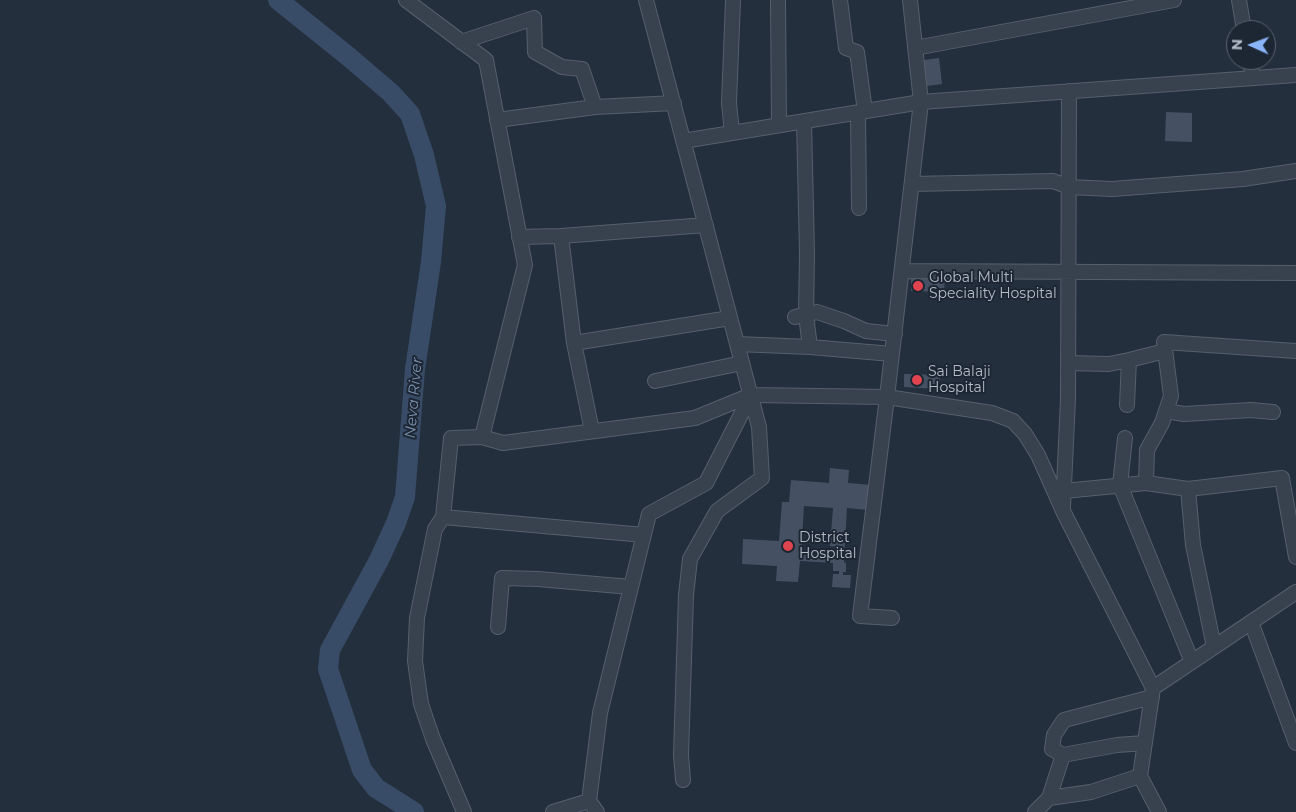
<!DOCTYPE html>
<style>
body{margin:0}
#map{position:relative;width:1296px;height:812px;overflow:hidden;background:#242f3e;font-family:Montserrat,sans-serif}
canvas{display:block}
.north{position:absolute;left:1226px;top:20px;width:50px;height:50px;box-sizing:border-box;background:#1d2633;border:1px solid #59626f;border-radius:50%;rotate:272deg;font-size:14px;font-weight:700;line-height:20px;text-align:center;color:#b4bcc9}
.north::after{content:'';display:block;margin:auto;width:18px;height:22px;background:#8ab4f8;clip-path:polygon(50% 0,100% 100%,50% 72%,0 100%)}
</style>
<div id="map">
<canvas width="1296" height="812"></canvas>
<div class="north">N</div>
</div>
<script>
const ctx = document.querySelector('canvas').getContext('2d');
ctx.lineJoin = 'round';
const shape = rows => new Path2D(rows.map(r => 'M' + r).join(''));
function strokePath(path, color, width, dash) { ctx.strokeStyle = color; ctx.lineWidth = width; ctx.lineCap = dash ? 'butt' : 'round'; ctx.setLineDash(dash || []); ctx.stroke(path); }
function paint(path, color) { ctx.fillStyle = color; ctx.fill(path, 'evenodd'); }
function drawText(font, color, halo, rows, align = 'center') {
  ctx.font = font + ' Montserrat,sans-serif'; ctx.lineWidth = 4; ctx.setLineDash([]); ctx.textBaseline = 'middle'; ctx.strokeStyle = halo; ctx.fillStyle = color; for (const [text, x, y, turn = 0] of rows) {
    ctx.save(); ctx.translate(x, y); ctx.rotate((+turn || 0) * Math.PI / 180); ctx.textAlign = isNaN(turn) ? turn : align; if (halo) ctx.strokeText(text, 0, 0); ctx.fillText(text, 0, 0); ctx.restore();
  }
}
const river = shape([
 [278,0,349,57,391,93,410,114,424,155,436,206,431,262,415,369,405,497,396,523,379,560,330,650,328,669,362,770,376,788,414,812]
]);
const building = shape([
 [939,58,942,84,927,86,924,60],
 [1166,112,1192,113,1192,142,1165,141],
 [911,277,945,278,944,292,911,291],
 [904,374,940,375,939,389,904,387],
 [830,468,849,470,848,483,871,485,869,510,847,508,844,558,844,562,846,563,846,572,843,572,843,575,851,575,850,588,832,587,833,574,839,574,839,571,833,571,833,563,800,561,798,582,776,581,777,566,742,564,743,539,779,541,782,502,789,502,791,480,829,483],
 [804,506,833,508,830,546,840,547,839,558,801,554]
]);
const minor = shape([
 [406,0,486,60,525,265,482,437,503,443,695,418,751,395],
 [646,0,759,427,762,478,717,511,690,559,686,595,681,755,683,780],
 [778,0,779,125],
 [840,0,846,48,857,52,865,111],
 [1239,0,1244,30],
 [461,42,534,18,535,52,562,67,582,69,595,107],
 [915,48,1174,0],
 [1250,60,1253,78],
 [858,113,859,208],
 [497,120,595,107,674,103],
 [804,121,807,254,806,315,810,347],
 [732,133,729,103,733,0],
 [683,141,921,102,1296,75],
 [912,184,1053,181,1069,187,1112,189,1243,179,1296,171],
 [561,236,706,225],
 [519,237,561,236,574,343],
 [902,271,1296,273],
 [795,317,817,312,844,321,866,331,895,334],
 [737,344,810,347,892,354],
 [1068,363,1109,364,1129,360,1165,351],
 [655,381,742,363],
 [1127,405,1129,360],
 [1166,411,1184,414,1251,410,1273,412],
 [592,431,574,343,730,318],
 [1125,438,1120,485,1192,662],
 [1146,483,1188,489,1282,478,1296,557],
 [1188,489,1193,545,1214,647],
 [1064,491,1146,483,1147,450,1162,423,1171,396,1164,342,1296,351],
 [1063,508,1068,399,1069,91],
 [443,517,451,438,482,437],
 [892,618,860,616,887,397,921,102,910,0],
 [1251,622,1296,743],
 [498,627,502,578,538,579,631,587],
 [1153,688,1296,592],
 [1063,755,1052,749,1054,735,1064,720,1152,697],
 [1049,798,1063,755,1117,745,1145,743],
 [464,812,433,739,421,704,415,661,417,618,435,529,443,517,644,535],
 [553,812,589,801],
 [597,812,589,801,600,713,649,514,706,483,751,395,887,397,992,413,1013,421,1025,434,1038,455,1063,511,1153,688,1140,776,1159,812],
 [1035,812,1049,798,1091,792,1140,776]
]);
const markers = [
 [918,286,6,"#e0444e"],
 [917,380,6,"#e0444e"],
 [788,546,6,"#e0444e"]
];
const poiNames = [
 ["Global Multi",929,278],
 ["Speciality Hospital",929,294],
 ["Sai Balaji",928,372],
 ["Hospital",928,388],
 ["District",799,538],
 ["Hospital",799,554]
];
const waterNames = [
 ["Neva River",414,398,-85]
];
strokePath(river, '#394c67', 20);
paint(building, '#455162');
strokePath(minor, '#565f6c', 16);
strokePath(minor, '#38414e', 14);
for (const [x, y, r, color] of markers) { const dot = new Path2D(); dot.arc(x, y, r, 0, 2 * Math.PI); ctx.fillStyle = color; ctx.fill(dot); strokePath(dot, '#1d2633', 2); }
drawText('14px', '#b4bcc9', '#1d2633', poiNames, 'left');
drawText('italic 15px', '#7c92b1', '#1d2633', waterNames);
</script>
